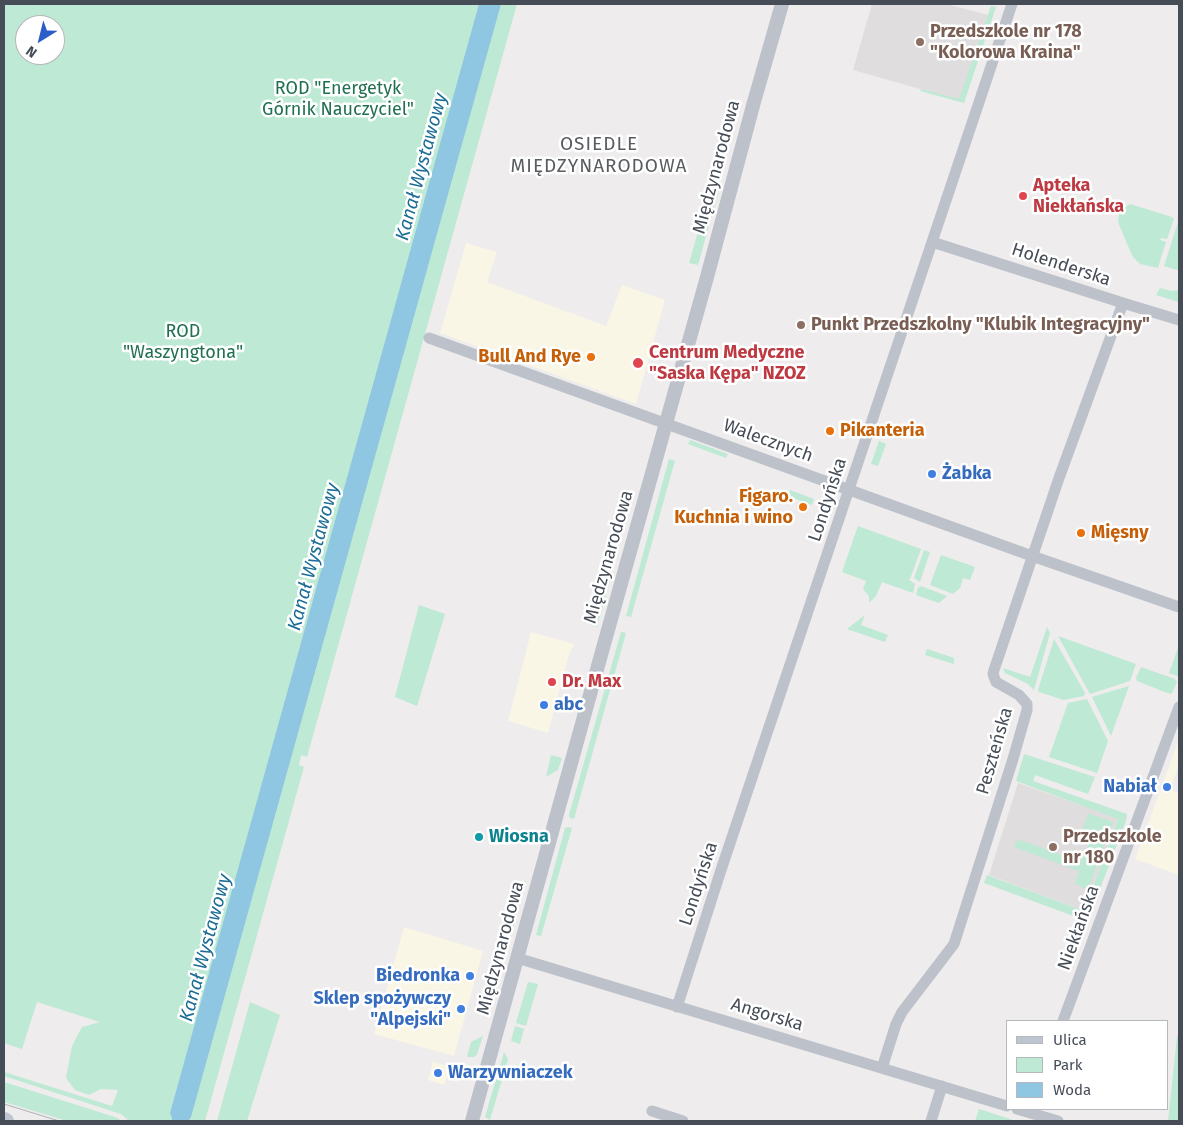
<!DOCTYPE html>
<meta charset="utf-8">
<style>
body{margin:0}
#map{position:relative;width:1183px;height:1125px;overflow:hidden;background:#eeecec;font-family:"Fira Sans",sans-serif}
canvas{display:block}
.frame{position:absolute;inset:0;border:5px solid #464d57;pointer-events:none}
.legend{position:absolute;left:1006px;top:1020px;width:162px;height:90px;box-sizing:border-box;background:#fff;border:1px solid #b5b8bc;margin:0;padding:6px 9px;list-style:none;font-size:15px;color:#464d57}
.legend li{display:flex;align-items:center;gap:10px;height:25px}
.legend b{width:25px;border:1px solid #b5b8bc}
.north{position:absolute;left:15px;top:15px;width:50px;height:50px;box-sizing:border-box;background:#fff;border:1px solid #b5b8bc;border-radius:50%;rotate:216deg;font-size:14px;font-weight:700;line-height:20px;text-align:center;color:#464d57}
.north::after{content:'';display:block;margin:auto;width:18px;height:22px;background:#2c5dc9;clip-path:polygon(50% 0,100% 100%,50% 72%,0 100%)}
</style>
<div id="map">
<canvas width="1183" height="1125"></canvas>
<div class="frame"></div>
<ul class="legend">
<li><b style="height:6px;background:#bec5d1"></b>Ulica</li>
<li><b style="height:14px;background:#bee9d4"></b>Park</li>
<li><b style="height:14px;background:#8fc6e1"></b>Woda</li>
</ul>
<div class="north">N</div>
</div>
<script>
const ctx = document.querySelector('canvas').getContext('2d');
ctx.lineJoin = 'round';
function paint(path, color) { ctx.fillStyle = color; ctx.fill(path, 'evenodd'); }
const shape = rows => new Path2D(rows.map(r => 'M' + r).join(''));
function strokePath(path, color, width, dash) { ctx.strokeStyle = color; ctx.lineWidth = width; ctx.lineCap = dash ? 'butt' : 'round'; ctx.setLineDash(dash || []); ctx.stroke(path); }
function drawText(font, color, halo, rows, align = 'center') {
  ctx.font = font + ' "Fira Sans",sans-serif'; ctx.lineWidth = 5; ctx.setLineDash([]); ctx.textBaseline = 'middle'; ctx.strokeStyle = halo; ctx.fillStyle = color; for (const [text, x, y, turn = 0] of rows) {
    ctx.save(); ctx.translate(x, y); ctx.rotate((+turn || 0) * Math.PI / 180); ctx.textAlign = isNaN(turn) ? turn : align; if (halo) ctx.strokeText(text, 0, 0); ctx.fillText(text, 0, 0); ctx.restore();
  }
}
const commercial = shape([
 [466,243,497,252,487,282,606,326,622,285,665,300,636,404,440,333],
 [531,632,574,644,569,654,548,733,508,721],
 [1179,739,1179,765,1170,790,1179,793,1179,875,1135,859],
 [404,927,483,951,454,1056,374,1034],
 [433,1062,450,1067,444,1085,428,1080]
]);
const education = shape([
 [872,4,946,4,988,15,959,100,853,70],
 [1018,783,1118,818,1084,911,989,875]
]);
const green = shape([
 [4,4,517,4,307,757,301,755,299,765,304,767,205,1121,129,1121,121,1114,4,1076,4,1072,112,1106,118,1090,101,1089,89,1095,75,1090,66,1078,72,1046,82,1027,100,1022,37,1002,22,1049,4,1043],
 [25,25,55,25,55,55,25,55],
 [991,6,996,7,964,103,920,91,921,89,959,99],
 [719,190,698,265,689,263,709,194],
 [1130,204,1172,217,1174,219,1167,239,1161,238,1160,240,1166,242,1158,268,1140,264,1133,257,1128,246,1118,222,1119,213,1122,209],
 [1178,222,1179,223,1179,269,1177,270,1164,266],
 [1160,288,1171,291,1179,290,1179,302,1156,295],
 [690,440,728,454,726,458,688,444],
 [879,441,886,444,878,466,871,464],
 [669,459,675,461,631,617,626,616],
 [790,490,814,499,812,505,788,496],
 [858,526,921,549,910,579,908,579,915,584,913,593,882,582,876,596,869,603,869,596,863,589,866,581,842,572],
 [924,550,930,552,920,582,914,578],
 [941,555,975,567,970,580,963,578,960,588,953,594,930,585],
 [612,574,597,627,588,624,601,579],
 [921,586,947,596,939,603,916,595,918,588],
 [419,605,445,614,417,706,395,697],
 [865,615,861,625,888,635,885,642,847,629],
 [1047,627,1050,633,1034,690,1028,684,1005,673,1003,668,1030,677],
 [621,632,626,633,574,819,570,818,569,815],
 [1058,636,1136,664,1130,681,1090,694],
 [1054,639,1085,693,1084,696,1064,700,1039,692,1038,690],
 [1179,645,1179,674,1177,676,1169,673],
 [927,649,954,658,954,664,925,655],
 [1141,667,1175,679,1177,682,1172,693,1170,694,1137,681,1136,678],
 [1129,686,1111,736,1092,697],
 [1087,699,1108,741,1097,773,1049,757,1068,703],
 [1024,754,1095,777,1088,794,1035,775,1033,781,1127,814,1126,821,1088,920,1087,921,984,883,987,875,1084,911,1118,819,1016,781],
 [551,755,562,758,558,770,546,777],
 [1088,813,1113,822,1088,889,1075,884,1079,871,1014,847,1015,843,1020,840,1081,862,1089,843,1087,838,1081,835],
 [568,827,572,828,541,936,536,935,565,828],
 [526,881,513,929,504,926,515,886],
 [528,982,538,984,526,1026,516,1023],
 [250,1002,280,1015,247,1121,217,1121],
 [515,1026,524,1029,520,1044,511,1041],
 [1179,1033,1179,1121,1168,1121,1177,1037],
 [483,1036,477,1054,474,1057,467,1057,471,1042],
 [504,1052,508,1059,490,1120,485,1117],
 [4,1082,118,1118,121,1121,67,1121,4,1102],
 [979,1109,1013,1120,1013,1121,975,1121]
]);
const water = shape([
 [479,4,501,4,191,1117,188,1121,172,1121,172,1118,170,1113]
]);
const minor = shape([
 [932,242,1123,303,1179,320],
 [429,338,1032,556,1179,607],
 [517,958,1007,1106],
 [677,1007,721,870,1012,4],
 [1063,1021,1179,707],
 [882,1068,896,1024,902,1012,954,944,1013,759,1027,710,1027,704,1019,695,996,682,993,674,994,670,1059,478,1123,303],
 [1017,1109,1058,1121],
 [652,1111,683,1121],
 [931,1121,942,1086]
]);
const tertiary = shape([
 [472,1121,601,655,707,277,754,102,782,4]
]);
const secondary = shape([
 [4,1120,6,1121]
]);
const tram = shape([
 [4,1104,59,1121]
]);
const markers = [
 [920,42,5,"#8d6e63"],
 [1023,196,5,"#e0444e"],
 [801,325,5,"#8d6e63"],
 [591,357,5,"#e8710a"],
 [638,363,6,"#e0444e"],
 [830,431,5,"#e8710a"],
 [932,474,5,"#3f7fe0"],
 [803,507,5,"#e8710a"],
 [1081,533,5,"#e8710a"],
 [552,682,5,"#e0444e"],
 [544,705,5,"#3f7fe0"],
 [1167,787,5,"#3f7fe0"],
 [479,837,5,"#0f9aa8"],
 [1053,847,5,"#8d6e63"],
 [470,976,5,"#3f7fe0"],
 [461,1009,5,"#3f7fe0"],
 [438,1073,5,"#3f7fe0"]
];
const educationNames = [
 ["Przedszkole nr 178",930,32],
 ["\"Kolorowa Kraina\"",930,53],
 ["Punkt Przedszkolny \"Klubik Integracyjny\"",811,325],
 ["Przedszkole",1063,837],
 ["nr 180",1063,858]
];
const parkNames = [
 ["ROD \"Energetyk",338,89],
 ["Górnik Nauczyciel\"",338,110],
 ["ROD",183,332],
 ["\"Waszyngtona\"",183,353]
];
const streetNames = [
 ["Międzynarodowa",717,167,-75],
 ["Holenderska",1061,265,18],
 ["Walecznych",768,441,20],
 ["Londyńska",828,500,-72],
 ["Międzynarodowa",609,557,-74],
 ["Peszteńska",995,751,-74],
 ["Londyńska",699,884,-72],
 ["Niekłańska",1079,928,-70],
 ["Międzynarodowa",501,948,-75],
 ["Angorska",767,1015,17]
];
const healthNames = [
 ["Apteka",1033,186],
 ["Niekłańska",1033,207],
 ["Centrum Medyczne",649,353],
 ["\"Saska Kępa\" NZOZ",649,374],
 ["Dr. Max",562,682]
];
const foodNames = [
 ["Bull And Rye",581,357],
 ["Pikanteria",840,431,"left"],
 ["Figaro.",793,497],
 ["Kuchnia i wino",793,518],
 ["Mięsny",1091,533,"left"]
];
const shopNames = [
 ["Żabka",942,474],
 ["abc",554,705],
 ["Nabiał",1157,787,"right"],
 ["Biedronka",460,976,"right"],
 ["Sklep spożywczy",451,999,"right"],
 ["\"Alpejski\"",451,1020,"right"],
 ["Warzywniaczek",448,1073]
];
const cultureNames = [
 ["Wiosna",489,837]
];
const neighbourhoodNames = [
 ["OSIEDLE",599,145],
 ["MIĘDZYNARODOWA",599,167]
];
const waterNames = [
 ["Kanał Wystawowy",422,167,-75],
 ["Kanał Wystawowy",314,557,-75],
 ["Kanał Wystawowy",206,948,-75]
];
paint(commercial, '#f9f6e6');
paint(education, '#dfdddd');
paint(green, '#bee9d4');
paint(water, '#8fc6e1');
strokePath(minor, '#bcc1ca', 11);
strokePath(tertiary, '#bcc1ca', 14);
strokePath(secondary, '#bec5d1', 16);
strokePath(tram, '#afb1b6', 1);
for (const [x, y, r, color] of markers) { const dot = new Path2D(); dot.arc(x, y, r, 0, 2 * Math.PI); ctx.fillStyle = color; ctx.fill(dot); strokePath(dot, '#fff', 2); }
drawText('bold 18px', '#785e54', '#fff', educationNames, 'left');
drawText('18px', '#207051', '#fff', parkNames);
drawText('18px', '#464d57', '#fff', streetNames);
drawText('bold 18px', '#be3a42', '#fff', healthNames, 'left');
drawText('bold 18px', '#c56008', '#fff', foodNames, 'right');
drawText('bold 18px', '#366cbe', '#fff', shopNames, 'left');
drawText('bold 18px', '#0d838f', '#fff', cultureNames, 'left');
ctx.letterSpacing = '1px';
drawText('19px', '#595c60', '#fff', neighbourhoodNames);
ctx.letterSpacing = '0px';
drawText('italic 19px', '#1b6d96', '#fff', waterNames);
</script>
